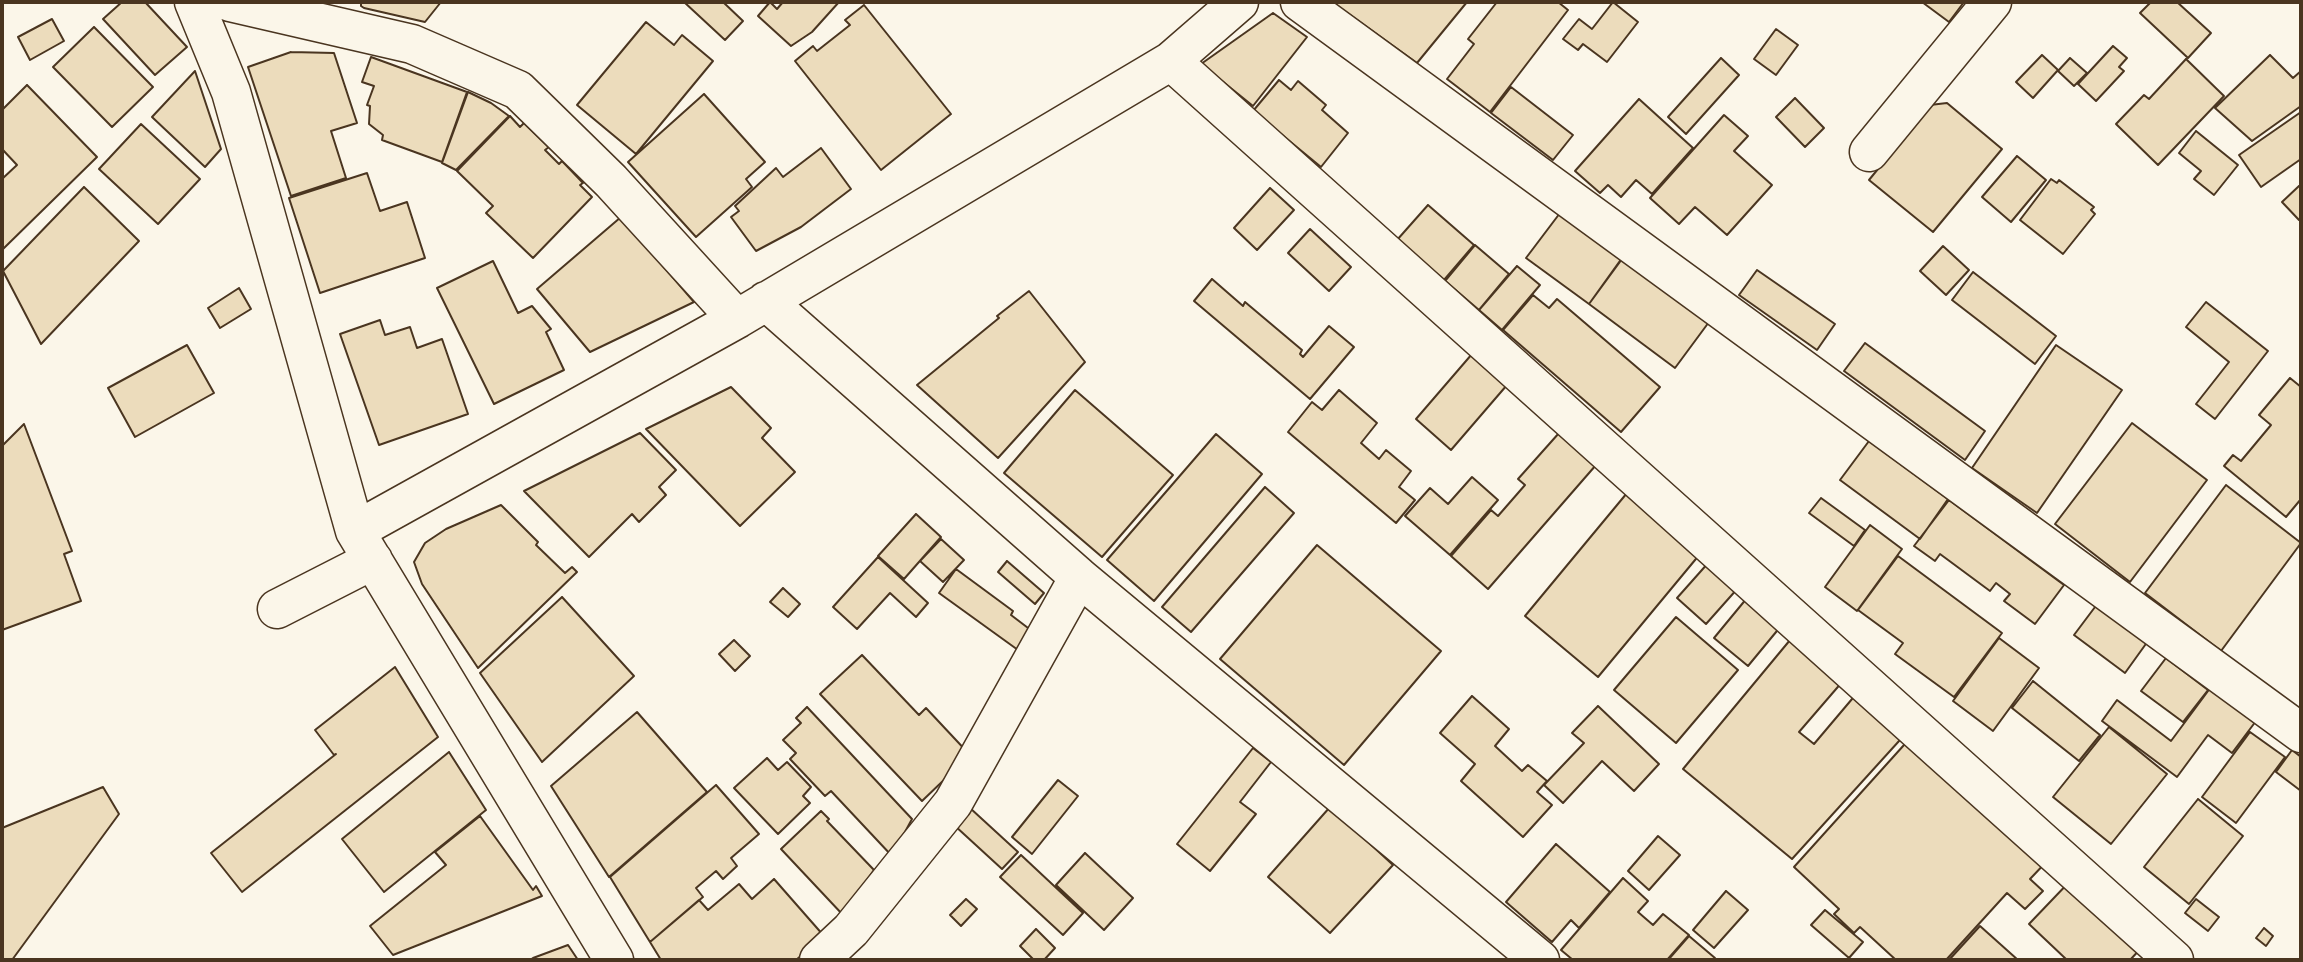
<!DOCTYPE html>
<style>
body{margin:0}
#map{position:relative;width:2303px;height:962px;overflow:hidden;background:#fbf6e9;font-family:Inter,sans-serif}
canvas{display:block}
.frame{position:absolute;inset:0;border:4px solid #4a3520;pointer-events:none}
</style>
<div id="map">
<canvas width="2303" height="962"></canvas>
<div class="frame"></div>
</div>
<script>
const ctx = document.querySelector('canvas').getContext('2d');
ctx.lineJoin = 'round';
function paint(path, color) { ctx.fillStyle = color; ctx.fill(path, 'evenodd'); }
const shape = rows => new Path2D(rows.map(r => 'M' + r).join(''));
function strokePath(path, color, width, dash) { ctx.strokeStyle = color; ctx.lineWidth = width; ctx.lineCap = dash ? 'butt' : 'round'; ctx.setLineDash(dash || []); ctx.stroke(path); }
const building = shape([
 [122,2,145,2,187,47,155,75,103,19,122,2],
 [361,2,441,2,425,22,364,8,361,6,361,2],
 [684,2,723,2,743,21,725,40,684,2],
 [770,2,777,9,783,2,839,2,812,32,791,46,758,16,770,2],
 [1332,2,1467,2,1417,63,1332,2],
 [1497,2,1558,2,1568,10,1490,112,1447,79,1474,44,1468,39,1497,2],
 [1613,2,1638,22,1607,62,1583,44,1578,50,1563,39,1579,19,1592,29,1613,2],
 [1922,2,1964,2,1949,22,1922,2],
 [2151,2,2177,2,2211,33,2188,58,2140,13,2151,2],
 [864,5,951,114,881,170,795,61,813,46,817,51,850,25,845,20,864,5],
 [1273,13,1307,37,1253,106,1201,64,1273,13],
 [52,19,64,41,30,60,18,37,52,19],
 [646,22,674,45,682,35,713,61,636,154,577,105,646,22],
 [94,27,153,87,112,127,53,67,94,27],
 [1776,29,1798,45,1776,75,1754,59,1776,29],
 [2113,46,2127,58,2119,67,2124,71,2096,101,2078,84,2113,46],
 [291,52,334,53,357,123,331,131,346,178,291,196,248,67,291,52],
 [2042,55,2058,70,2033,98,2016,82,2042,55],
 [2270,55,2293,78,2301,71,2301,106,2252,141,2215,108,2270,55],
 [371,57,467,92,442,162,382,140,383,135,369,124,370,106,367,105,374,86,362,82,371,57],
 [1721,58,1739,75,1686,134,1668,117,1721,58],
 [2070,58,2087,73,2074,86,2058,71,2070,58],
 [2186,59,2224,96,2158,165,2116,124,2144,95,2149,99,2186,59],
 [195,71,221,149,205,167,152,117,195,71],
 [1279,80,1291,90,1298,81,1326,105,1322,110,1348,133,1321,167,1253,111,1279,80],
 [27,85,97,157,2,250,2,179,17,165,2,149,2,110,27,85],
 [1511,87,1573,135,1553,160,1491,113,1511,87],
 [468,92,491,103,509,116,456,170,442,163,468,92],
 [704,94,765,162,746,179,752,187,696,237,628,162,704,94],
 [1795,98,1824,128,1805,147,1776,117,1795,98],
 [1639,99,1693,148,1652,194,1636,180,1621,197,1608,185,1600,193,1575,171,1639,99],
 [1947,103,2002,149,1933,232,1869,180,1930,105,1947,103],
 [2301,112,2301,159,2261,187,2239,155,2301,112],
 [1724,115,1748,136,1734,151,1772,185,1727,235,1695,207,1679,224,1650,198,1724,115],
 [510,116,520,127,524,123,549,147,545,150,559,164,562,161,583,183,580,185,592,197,533,258,486,213,493,206,457,171,510,116],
 [141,124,200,179,158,224,99,169,141,124],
 [2196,131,2238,165,2214,195,2194,179,2201,171,2179,153,2196,131],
 [821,148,851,189,801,227,756,251,731,217,739,211,735,206,776,168,783,177,821,148],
 [2017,156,2046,180,2011,222,1982,197,2017,156],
 [367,173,380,211,407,202,425,258,320,293,289,198,367,173],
 [2051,179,2057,183,2059,180,2094,207,2091,210,2095,214,2063,254,2020,220,2051,179],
 [2299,186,2301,188,2301,218,2299,220,2282,202,2299,186],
 [84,187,139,241,41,344,3,271,84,187],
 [1270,188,1294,210,1257,250,1234,228,1270,188],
 [1428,205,1474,245,1444,280,1397,240,1428,205],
 [1560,213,1622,258,1589,304,1526,258,1560,213],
 [621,217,694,302,590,352,537,289,621,217],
 [1310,229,1351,267,1329,291,1288,253,1310,229],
 [1475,245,1509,274,1479,310,1445,281,1475,245],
 [1943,246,1969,270,1946,295,1920,271,1943,246],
 [1622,259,1709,322,1675,368,1589,304,1622,259],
 [493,261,518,313,532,306,551,329,546,332,564,370,494,404,437,288,493,261],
 [1517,266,1540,285,1502,330,1479,310,1517,266],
 [1757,270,1835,324,1817,350,1739,295,1757,270],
 [1973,272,2056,336,2035,364,1952,300,1973,272],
 [1212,279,1243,306,1245,302,1302,350,1300,354,1303,357,1329,326,1354,347,1310,399,1194,301,1212,279],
 [239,288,251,309,220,328,208,308,239,288],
 [1029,291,1085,362,998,458,917,385,999,318,997,316,1029,291],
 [1533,295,1549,308,1557,299,1660,387,1621,432,1503,330,1533,295],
 [2206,302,2268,351,2215,419,2196,404,2229,362,2186,327,2206,302],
 [380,320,385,335,410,327,417,348,442,339,468,414,379,445,340,334,380,320],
 [1865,343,1985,431,1965,460,1844,371,1865,343],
 [187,345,214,393,135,437,108,388,187,345],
 [2056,345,2122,390,2037,513,1972,468,2056,345],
 [1472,354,1507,385,1451,450,1416,419,1472,354],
 [2290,378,2301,387,2301,499,2286,517,2224,466,2233,455,2241,461,2271,425,2259,415,2290,378],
 [731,387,771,428,762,438,795,472,740,526,646,429,731,387],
 [1075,390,1173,475,1102,557,1004,473,1075,390],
 [1339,390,1377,423,1361,443,1379,459,1386,450,1411,471,1399,487,1415,500,1396,523,1288,432,1312,402,1322,410,1339,390],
 [2132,423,2207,480,2130,582,2055,524,2132,423],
 [24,424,72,551,64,554,81,601,2,630,2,446,24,424],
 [640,433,676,470,659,487,666,495,639,522,632,514,589,557,524,491,640,433],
 [1559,433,1596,465,1488,589,1451,556,1491,510,1498,516,1525,485,1518,479,1559,433],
 [1216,434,1262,474,1154,601,1107,560,1216,434],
 [1869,441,1948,499,1920,539,1840,480,1869,441],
 [1472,477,1498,500,1450,555,1405,516,1430,488,1448,504,1472,477],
 [2226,485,2301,543,2221,651,2145,593,2226,485],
 [1265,487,1294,513,1191,632,1162,607,1265,487],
 [1627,493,1700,554,1598,677,1525,616,1627,493],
 [1821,498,1865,530,1854,546,1809,513,1821,498],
 [1949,500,2064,585,2035,624,2004,601,2010,594,1996,583,1990,591,1940,554,1935,561,1914,546,1949,500],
 [501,505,538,542,536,545,565,573,572,567,577,572,478,668,422,584,414,562,425,543,446,529,501,505],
 [916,514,941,537,904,579,878,556,916,514],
 [1870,525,1902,549,1857,611,1825,587,1870,525],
 [941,539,964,560,943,582,920,561,941,539],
 [1317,545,1441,651,1344,765,1220,659,1317,545],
 [1898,556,2002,633,1954,697,1895,654,1903,643,1858,610,1898,556],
 [878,557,928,603,916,617,890,593,857,629,833,607,878,557],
 [1007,561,1044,593,1035,604,998,572,1007,561],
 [1709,562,1738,588,1706,624,1677,598,1709,562],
 [956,569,1013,611,1011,615,1032,631,1018,650,939,593,956,569],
 [783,588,800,604,788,617,770,602,783,588],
 [562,597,634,676,542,762,480,673,562,597],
 [1747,598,1781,626,1748,666,1714,638,1747,598],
 [2098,603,2148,641,2125,673,2074,635,2098,603],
 [1676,617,1738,670,1676,743,1614,690,1676,617],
 [1800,628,1849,674,1799,732,1814,744,1863,686,1909,730,1792,859,1683,769,1800,628],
 [1999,638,2039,668,1993,731,1953,701,1999,638],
 [734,640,750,656,735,671,719,654,734,640],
 [862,655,919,715,926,708,970,755,922,801,820,694,862,655],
 [2166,658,2208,690,2183,722,2141,691,2166,658],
 [395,667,438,737,242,892,211,853,336,754,334,755,315,730,395,667],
 [2033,681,2100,735,2079,761,2012,708,2033,681],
 [2211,687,2256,721,2232,753,2208,735,2177,777,2102,721,2117,700,2171,741,2211,687],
 [1472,696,1509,729,1495,746,1522,771,1528,765,1547,781,1537,792,1552,805,1523,837,1461,781,1475,764,1440,733,1472,696],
 [1598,706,1659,764,1634,791,1602,761,1563,803,1544,785,1584,743,1572,733,1598,706],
 [807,707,912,819,892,856,831,791,825,796,790,759,796,753,783,740,801,723,796,718,807,707],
 [637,712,707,792,609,877,551,786,637,712],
 [2109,727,2167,774,2111,844,2053,797,2109,727],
 [2250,732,2285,757,2236,823,2202,797,2250,732],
 [1913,735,2049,859,2030,879,2043,891,2025,909,2007,893,1946,960,1896,960,1860,927,1854,933,1834,914,1839,909,1794,867,1913,735],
 [1253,748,1271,762,1240,802,1256,814,1210,871,1177,844,1253,748],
 [2292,750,2301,757,2301,791,2276,772,2292,750],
 [449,752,486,810,384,892,342,839,449,752],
 [767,758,778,770,787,762,811,787,803,796,810,803,778,834,734,788,767,758],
 [1058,780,1078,796,1032,854,1012,837,1058,780],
 [716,785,759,834,731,858,737,866,723,879,716,871,696,888,703,897,650,942,610,877,716,785],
 [103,787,119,814,12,960,2,960,2,828,103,787],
 [2198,799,2243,836,2189,904,2144,867,2198,799],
 [1330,807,1393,865,1330,933,1268,877,1330,807],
 [970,808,1018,852,1002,869,954,825,970,808],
 [821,811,829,819,827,821,874,870,843,915,781,849,821,811],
 [480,816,533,890,536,886,542,896,393,955,370,926,446,865,435,852,480,816],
 [1658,836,1680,855,1649,890,1628,871,1658,836],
 [1556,844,1610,892,1579,928,1571,920,1552,942,1506,902,1556,844],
 [1085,853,1133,898,1104,930,1056,885,1085,853],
 [1021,855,1083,913,1063,935,1000,877,1021,855],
 [1623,878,1648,901,1638,912,1653,925,1663,914,1689,935,1667,960,1573,960,1561,950,1623,878],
 [2073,878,2144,945,2130,960,2067,960,2029,924,2073,878],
 [774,879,824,936,796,960,661,960,650,942,699,900,708,910,739,884,752,899,774,879],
 [1726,891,1748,910,1714,948,1693,930,1726,891],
 [966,899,977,909,961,926,950,915,966,899],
 [2196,899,2219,917,2208,931,2185,913,2196,899],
 [1825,910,1863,942,1849,958,1811,925,1825,910],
 [1980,926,2018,960,1949,960,1980,926],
 [2264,928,2273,936,2266,946,2256,938,2264,928],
 [1036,929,1055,948,1044,960,1034,960,1020,946,1036,929],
 [1689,936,1715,958,1712,960,1668,960,1689,936],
 [568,945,578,960,530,960,533,958,568,945]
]);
const minor = shape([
 [194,2,231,92,355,531,614,960],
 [230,2,412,44,518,90,611,181,737,319],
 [1300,2,2301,733],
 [1171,61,2174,960],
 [1869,152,1992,2],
 [766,301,1079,577,1540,960],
 [355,531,737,319,1171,61,1239,2],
 [277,609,373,560],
 [819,960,851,930,953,803,1079,577]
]);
paint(building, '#ecdcbc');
strokePath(building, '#4a3520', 2);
strokePath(minor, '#4a3520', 41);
strokePath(minor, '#fbf6e9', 38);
</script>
